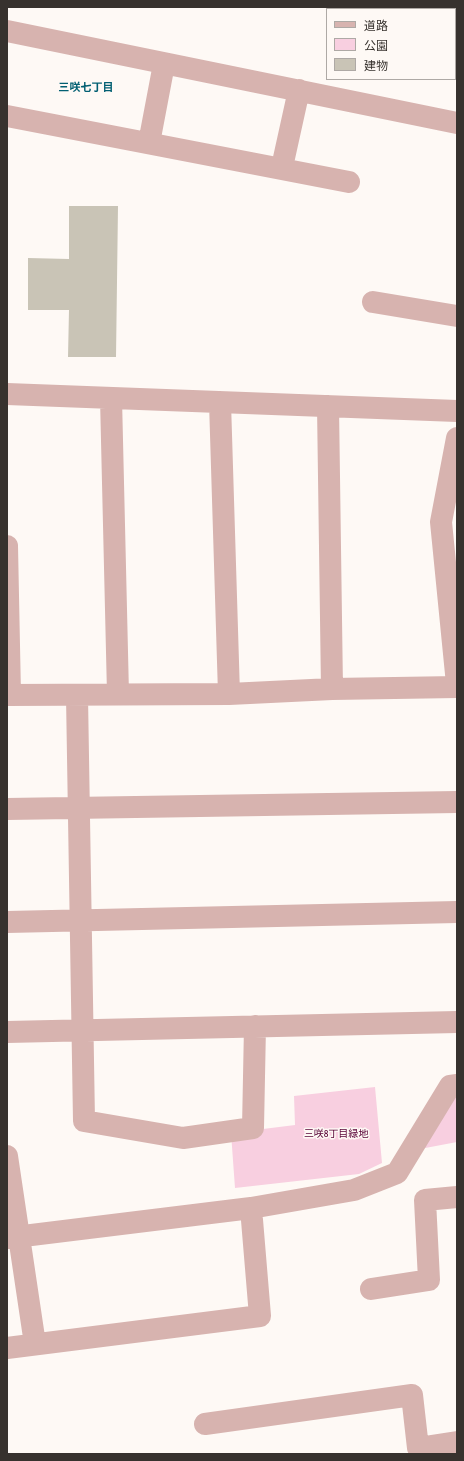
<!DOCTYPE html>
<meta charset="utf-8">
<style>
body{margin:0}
#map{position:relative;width:464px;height:1461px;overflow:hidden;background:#fef9f5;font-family:"Asap Condensed","Noto Sans JP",sans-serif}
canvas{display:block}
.frame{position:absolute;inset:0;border:8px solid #37322e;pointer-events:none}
.legend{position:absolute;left:326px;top:8px;width:130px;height:72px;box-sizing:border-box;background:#fef9f5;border:1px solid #aea9a5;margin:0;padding:5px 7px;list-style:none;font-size:12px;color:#37322e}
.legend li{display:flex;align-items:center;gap:8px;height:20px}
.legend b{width:20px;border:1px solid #aea9a5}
</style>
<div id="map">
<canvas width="464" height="1461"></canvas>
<div class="frame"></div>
<ul class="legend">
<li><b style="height:5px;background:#d7b3af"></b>道路</li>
<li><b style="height:11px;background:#f8cfe0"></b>公園</li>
<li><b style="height:11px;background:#c9c4b6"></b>建物</li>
</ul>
</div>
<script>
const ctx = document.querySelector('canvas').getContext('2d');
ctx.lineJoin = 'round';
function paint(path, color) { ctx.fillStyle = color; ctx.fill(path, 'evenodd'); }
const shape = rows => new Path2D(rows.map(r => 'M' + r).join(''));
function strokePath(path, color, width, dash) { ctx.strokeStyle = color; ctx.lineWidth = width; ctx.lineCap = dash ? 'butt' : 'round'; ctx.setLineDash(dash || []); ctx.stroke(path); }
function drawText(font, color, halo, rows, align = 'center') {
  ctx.font = font + ' "Asap Condensed","Noto Sans JP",sans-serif'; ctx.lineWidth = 3; ctx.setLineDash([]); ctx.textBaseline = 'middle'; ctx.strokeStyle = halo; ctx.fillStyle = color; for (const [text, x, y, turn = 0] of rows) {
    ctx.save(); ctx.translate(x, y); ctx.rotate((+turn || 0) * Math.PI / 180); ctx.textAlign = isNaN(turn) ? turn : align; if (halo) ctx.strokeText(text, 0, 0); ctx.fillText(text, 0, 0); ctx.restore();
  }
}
const green = shape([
 [375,1087,382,1163,359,1174,235,1188,231,1133,295,1125,294,1096],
 [457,1095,457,1142,420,1149]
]);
const building = shape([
 [390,7,413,7,413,9,389,9],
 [69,206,118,206,116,357,68,357,69,310,28,310,28,258,69,259]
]);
const minor = shape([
 [7,31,457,123],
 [7,116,349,182],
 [149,143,164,64],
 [282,167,299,90],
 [373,302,457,316],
 [7,394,457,411],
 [111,398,118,694],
 [220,402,229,694],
 [328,406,332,689],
 [457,438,441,522,457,684],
 [7,546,10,695],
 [7,695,229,694,332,689,457,687],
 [77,696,84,1121,183,1138,253,1128,255,1026],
 [7,809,457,802],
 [7,922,457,912],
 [7,1032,457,1022],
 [7,1156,35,1344],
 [7,1238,251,1208,354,1190,397,1173,450,1086,457,1085],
 [371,1289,429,1280,425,1200,457,1197],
 [7,1348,260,1316,251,1208],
 [205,1424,412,1395,418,1448,457,1442]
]);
const parkNames = [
 ["三咲8丁目緑地",336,1134]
];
const neighbourhoodNames = [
 ["三咲七丁目",86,88]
];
paint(green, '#f8cfe0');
paint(building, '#c9c4b6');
strokePath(minor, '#d7b3af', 22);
drawText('10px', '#570135', '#fef9f5', parkNames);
drawText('bold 11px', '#025f72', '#fef9f5', neighbourhoodNames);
</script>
